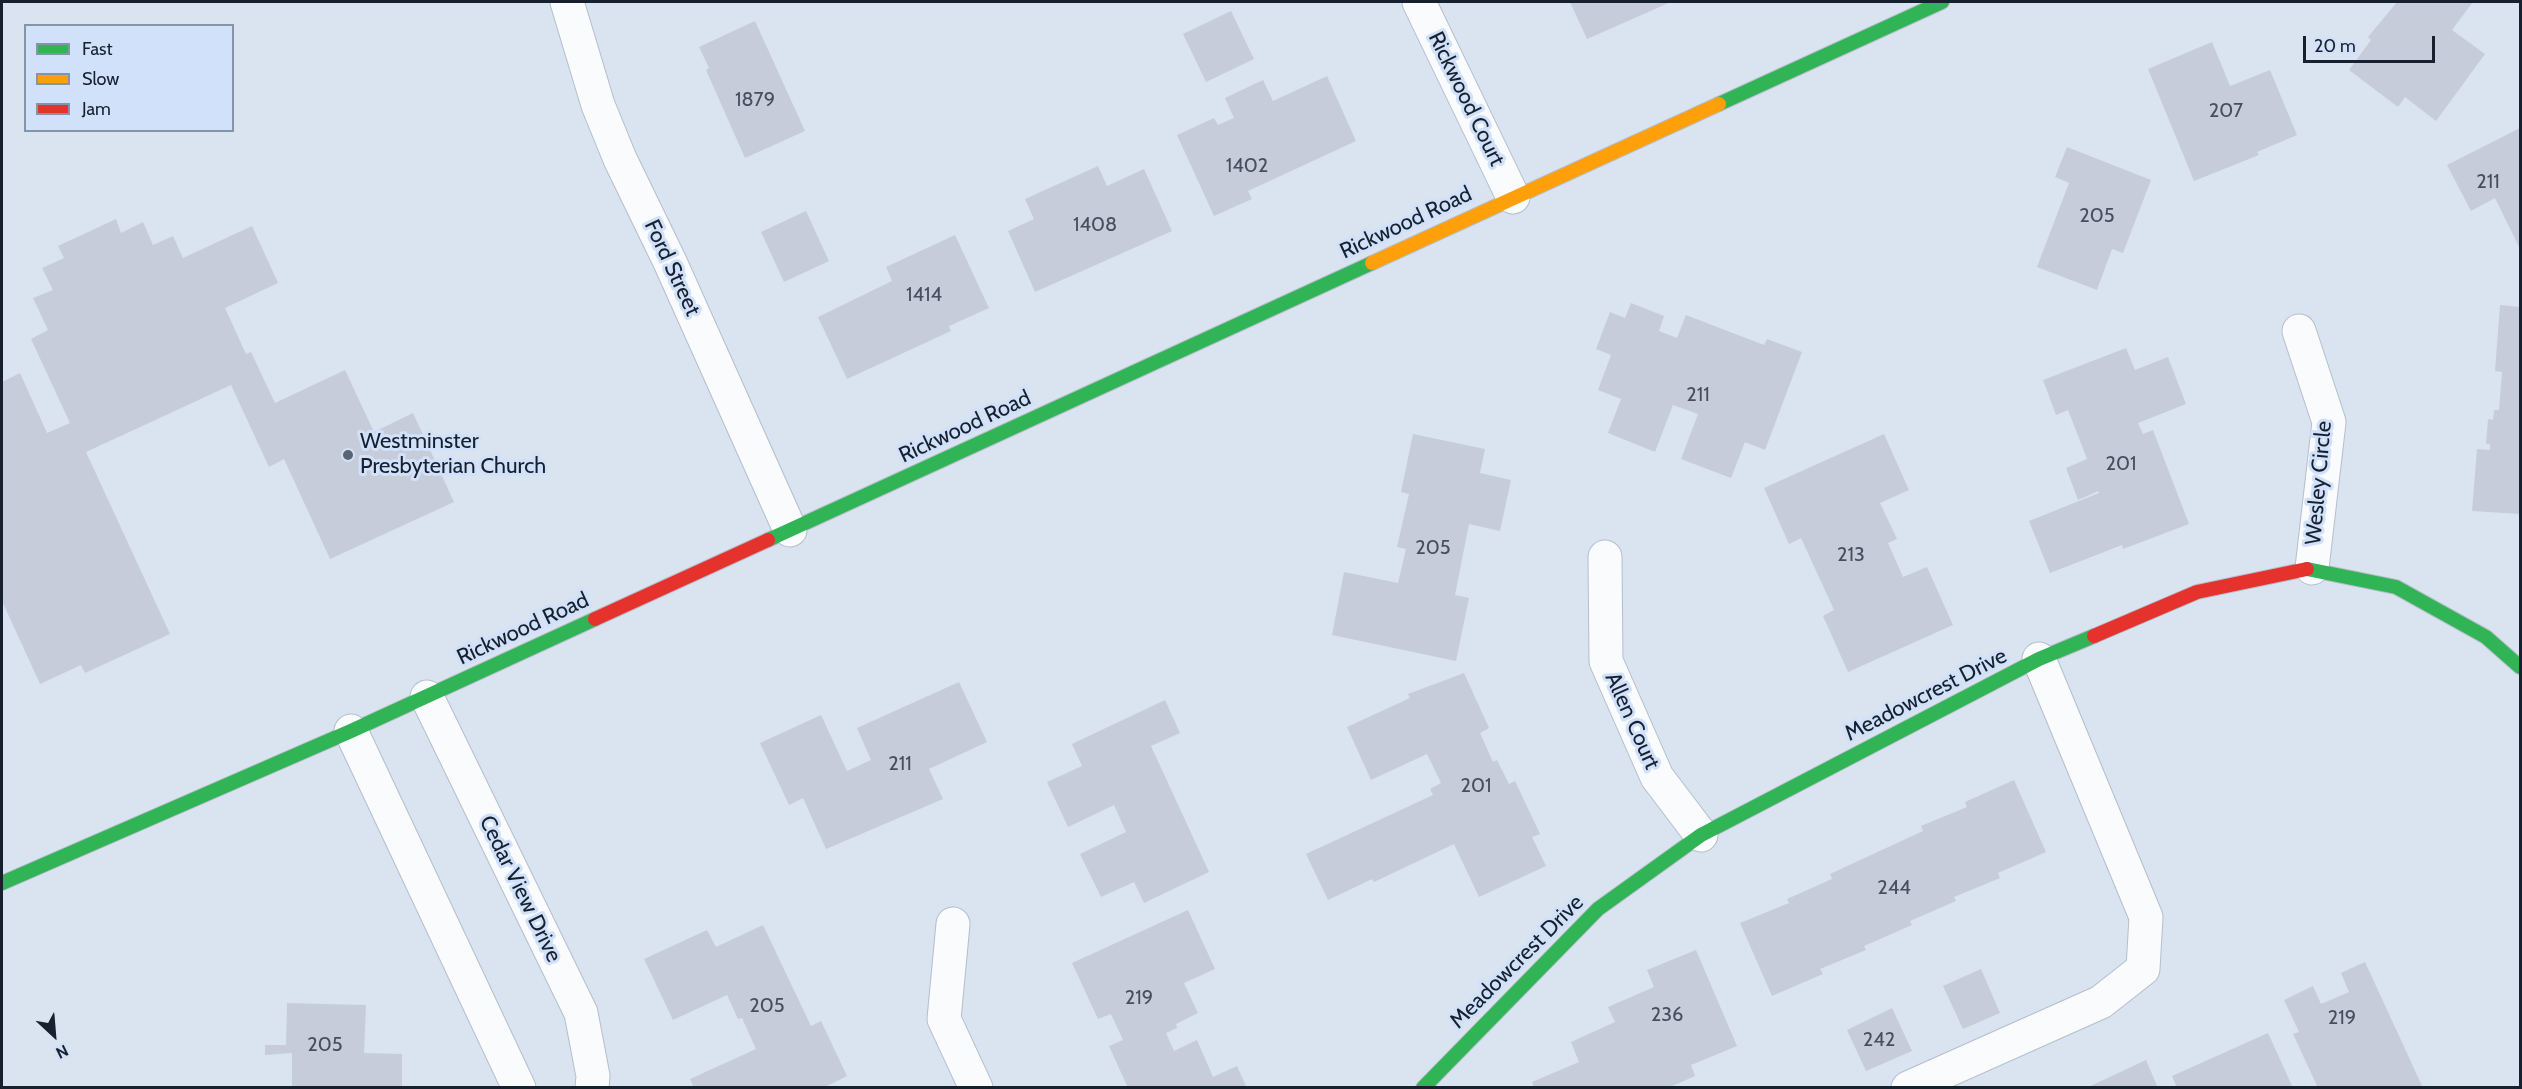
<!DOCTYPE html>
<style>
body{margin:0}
#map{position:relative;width:2522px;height:1089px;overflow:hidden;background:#dae3f0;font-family:Cabin,sans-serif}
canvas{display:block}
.frame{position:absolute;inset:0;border:3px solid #16202f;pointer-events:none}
.legend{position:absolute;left:24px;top:24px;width:210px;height:108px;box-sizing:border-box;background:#d1e1f9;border:2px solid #8694a8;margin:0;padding:8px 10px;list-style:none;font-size:18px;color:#16202f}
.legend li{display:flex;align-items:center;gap:12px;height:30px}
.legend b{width:30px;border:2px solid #8694a8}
.north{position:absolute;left:24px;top:1005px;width:60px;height:60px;-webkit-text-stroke:4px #d1e1f9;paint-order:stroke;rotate:154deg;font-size:16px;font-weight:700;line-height:24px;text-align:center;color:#16202f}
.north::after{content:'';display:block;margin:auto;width:21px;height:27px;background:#16202f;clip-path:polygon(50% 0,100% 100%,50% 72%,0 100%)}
.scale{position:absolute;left:2303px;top:36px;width:132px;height:27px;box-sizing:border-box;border:3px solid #16202f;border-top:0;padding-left:8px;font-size:18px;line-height:21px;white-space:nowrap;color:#16202f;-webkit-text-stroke:4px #d1e1f9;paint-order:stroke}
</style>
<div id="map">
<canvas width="2522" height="1089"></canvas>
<div class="frame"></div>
<ul class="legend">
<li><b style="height:8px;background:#30b455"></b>Fast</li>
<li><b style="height:8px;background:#ff9f0a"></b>Slow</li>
<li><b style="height:8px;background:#e5322d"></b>Jam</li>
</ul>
<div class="north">N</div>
<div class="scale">20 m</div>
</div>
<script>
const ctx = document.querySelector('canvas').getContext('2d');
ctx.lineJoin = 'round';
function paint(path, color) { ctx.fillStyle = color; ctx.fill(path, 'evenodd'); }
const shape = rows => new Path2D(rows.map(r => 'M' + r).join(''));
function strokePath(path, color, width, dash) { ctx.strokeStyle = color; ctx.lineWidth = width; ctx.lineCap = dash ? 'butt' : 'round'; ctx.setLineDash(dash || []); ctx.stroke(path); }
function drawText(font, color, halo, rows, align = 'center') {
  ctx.font = font + ' Cabin,sans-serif'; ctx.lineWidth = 6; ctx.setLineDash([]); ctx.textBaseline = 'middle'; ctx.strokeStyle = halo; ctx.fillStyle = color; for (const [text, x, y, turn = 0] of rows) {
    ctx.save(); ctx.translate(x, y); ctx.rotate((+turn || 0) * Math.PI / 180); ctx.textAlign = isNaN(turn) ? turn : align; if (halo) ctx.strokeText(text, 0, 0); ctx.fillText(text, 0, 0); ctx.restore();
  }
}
const building = shape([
 [1570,2,1671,2,1587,39],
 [2397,2,2473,2,2452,30,2485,54,2436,121,2405,97,2398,107,2349,70,2371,40,2368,37],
 [1231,11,1254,59,1206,82,1183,34],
 [755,21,805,131,745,158,706,70,709,68,699,47],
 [2212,42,2230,86,2270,70,2297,135,2257,152,2259,155,2194,181,2148,69],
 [1327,76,1356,141,1248,191,1252,199,1214,216,1177,135,1214,118,1218,125,1234,118,1225,98,1263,80,1273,101],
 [2520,128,2520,249,2495,198,2471,211,2447,165],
 [2067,147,2151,180,2123,253,2112,249,2097,290,2037,267,2069,183,2055,177],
 [1098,166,1107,186,1144,169,1172,231,1035,292,1008,231,1034,219,1025,199],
 [806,211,829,261,784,282,761,232],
 [116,219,121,233,143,222,153,245,173,236,183,258,252,226,278,283,225,308,246,354,251,352,275,403,345,370,374,432,413,413,454,502,330,559,284,459,269,467,231,385,86,452,170,634,85,673,81,665,40,684,2,601,2,382,20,373,47,433,70,423,31,339,48,330,33,298,53,290,42,268,64,258,58,246],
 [955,235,989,308,949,326,951,331,847,379,818,317,892,281,886,267],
 [1631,303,1664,316,1659,331,1677,338,1686,315,1764,345,1767,339,1802,352,1765,450,1745,442,1731,478,1681,459,1698,414,1673,405,1655,452,1608,433,1621,399,1598,390,1611,355,1596,349,1610,312,1625,318],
 [2500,305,2520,307,2520,514,2472,511,2477,449,2490,450,2490,444,2486,444,2488,419,2493,420,2494,410,2499,410,2502,372,2495,371],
 [2126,348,2135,370,2168,357,2186,404,2138,423,2143,434,2153,430,2189,524,2123,549,2122,545,2050,573,2029,521,2099,493,2098,491,2078,500,2066,468,2087,459,2068,410,2056,415,2043,380],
 [1413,434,1485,449,1480,473,1511,480,1500,531,1469,524,1455,595,1469,598,1456,661,1332,635,1344,572,1398,583,1406,549,1397,547,1409,494,1401,492],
 [1884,434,1909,490,1880,503,1897,539,1888,543,1903,577,1927,567,1953,625,1848,672,1823,616,1834,610,1801,538,1789,544,1764,488],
 [1464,673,1489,728,1480,733,1493,762,1497,760,1509,784,1515,781,1540,834,1532,837,1546,866,1479,897,1454,844,1374,882,1372,879,1328,900,1306,854,1433,795,1430,789,1441,783,1427,754,1371,780,1347,727,1410,698,1408,694],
 [959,682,987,742,929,769,943,799,826,849,803,798,789,805,760,743,821,715,847,771,871,760,857,728],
 [1165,700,1180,733,1151,746,1209,872,1144,903,1134,882,1101,897,1080,854,1126,832,1114,805,1068,827,1047,782,1082,766,1072,744],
 [2014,780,2046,852,1998,873,2000,878,1954,897,1956,901,1910,921,1912,925,1864,946,1866,950,1820,969,1823,974,1772,996,1740,923,1789,903,1787,899,1832,879,1830,874,1923,831,1921,826,1967,807,1965,802],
 [1188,910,1215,969,1184,983,1198,1013,1176,1024,1177,1028,1166,1033,1174,1051,1197,1040,1213,1077,1237,1066,1247,1088,1128,1088,1109,1046,1123,1040,1111,1014,1098,1019,1072,963],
 [763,925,811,1026,821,1021,847,1076,823,1088,694,1088,690,1079,756,1049,742,1018,738,1019,727,995,673,1020,644,959,707,930,716,947],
 [1696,950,1737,1046,1691,1065,1695,1076,1668,1088,1534,1088,1532,1082,1579,1062,1571,1042,1615,1022,1608,1007,1654,987,1647,970],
 [2365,962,2423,1088,2318,1088,2293,1034,2299,1032,2284,1000,2313,986,2321,1004,2349,992,2341,973],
 [1981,969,2000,1013,1963,1029,1943,986],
 [287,1003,366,1005,364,1053,402,1054,402,1088,292,1088,292,1053,265,1055,265,1045,286,1045],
 [1892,1008,1912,1051,1866,1071,1847,1030],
 [2268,1033,2293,1088,2177,1088,2172,1076],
 [2146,1060,2158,1088,2086,1088]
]);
const street = shape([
 [567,2,598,105,620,159,670,262,790,530],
 [1419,2,1513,197],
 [2299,331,2329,422,2312,568],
 [1605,557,1606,661,1657,777,1701,835],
 [427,697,581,1013,593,1076,592,1088],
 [351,731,519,1088],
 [953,924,944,1019,976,1088],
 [1908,1088,2101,1002,2143,969,2146,917,2039,659]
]);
const fast = shape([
 [1719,104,1942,2],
 [768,540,1372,263],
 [2307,569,2396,587,2486,637,2520,667],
 [2,883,351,731,595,619],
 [1423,1088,1598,909,1701,835,2039,659,2094,636]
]);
const slow = shape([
 [1372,263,1719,104]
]);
const jam = shape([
 [595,619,768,540],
 [2094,636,2197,592,2307,569]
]);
const markers = [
 [348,455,6,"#5b6473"]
];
const numberNames = [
 ["1879",755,100],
 ["207",2226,111],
 ["1402",1247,166],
 ["211",2488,182],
 ["205",2097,216],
 ["1408",1095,225],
 ["1414",924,295],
 ["211",1698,395],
 ["201",2121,464],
 ["205",1433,548],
 ["213",1851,555],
 ["211",900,764],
 ["201",1476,786],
 ["244",1894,888],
 ["219",1139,998],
 ["205",767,1006],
 ["236",1667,1015],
 ["219",2342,1018],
 ["242",1879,1040],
 ["205",325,1045]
];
const streetNames = [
 ["Rickwood Court",1466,99,64],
 ["Rickwood Road",1406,223,-25],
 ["Ford Street",672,268,65],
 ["Rickwood Road",965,427,-25],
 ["Wesley Circle",2319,483,-85],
 ["Rickwood Road",523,629,-25],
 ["Meadowcrest Drive",1926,695,-27],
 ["Allen Court",1632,721,66],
 ["Cedar View Drive",520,889,64],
 ["Meadowcrest Drive",1517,962,-45]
];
const poiNames = [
 ["Westminster",360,442],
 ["Presbyterian Church",360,467]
];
paint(building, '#c7ccda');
strokePath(street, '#b5becb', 35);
strokePath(fast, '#b5becb', 16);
strokePath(slow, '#b5becb', 16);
strokePath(jam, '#b5becb', 16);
strokePath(street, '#f9fbfd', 33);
strokePath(fast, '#30b455', 14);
strokePath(slow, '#ff9f0a', 14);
strokePath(jam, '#e5322d', 14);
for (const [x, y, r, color] of markers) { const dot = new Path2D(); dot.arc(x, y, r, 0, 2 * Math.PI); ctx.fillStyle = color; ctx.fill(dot); strokePath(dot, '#d1e1f9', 2); }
drawText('20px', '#464f5e', null, numberNames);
drawText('22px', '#16202f', '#d1e1f9', streetNames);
drawText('22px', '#16202f', '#d1e1f9', poiNames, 'left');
</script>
